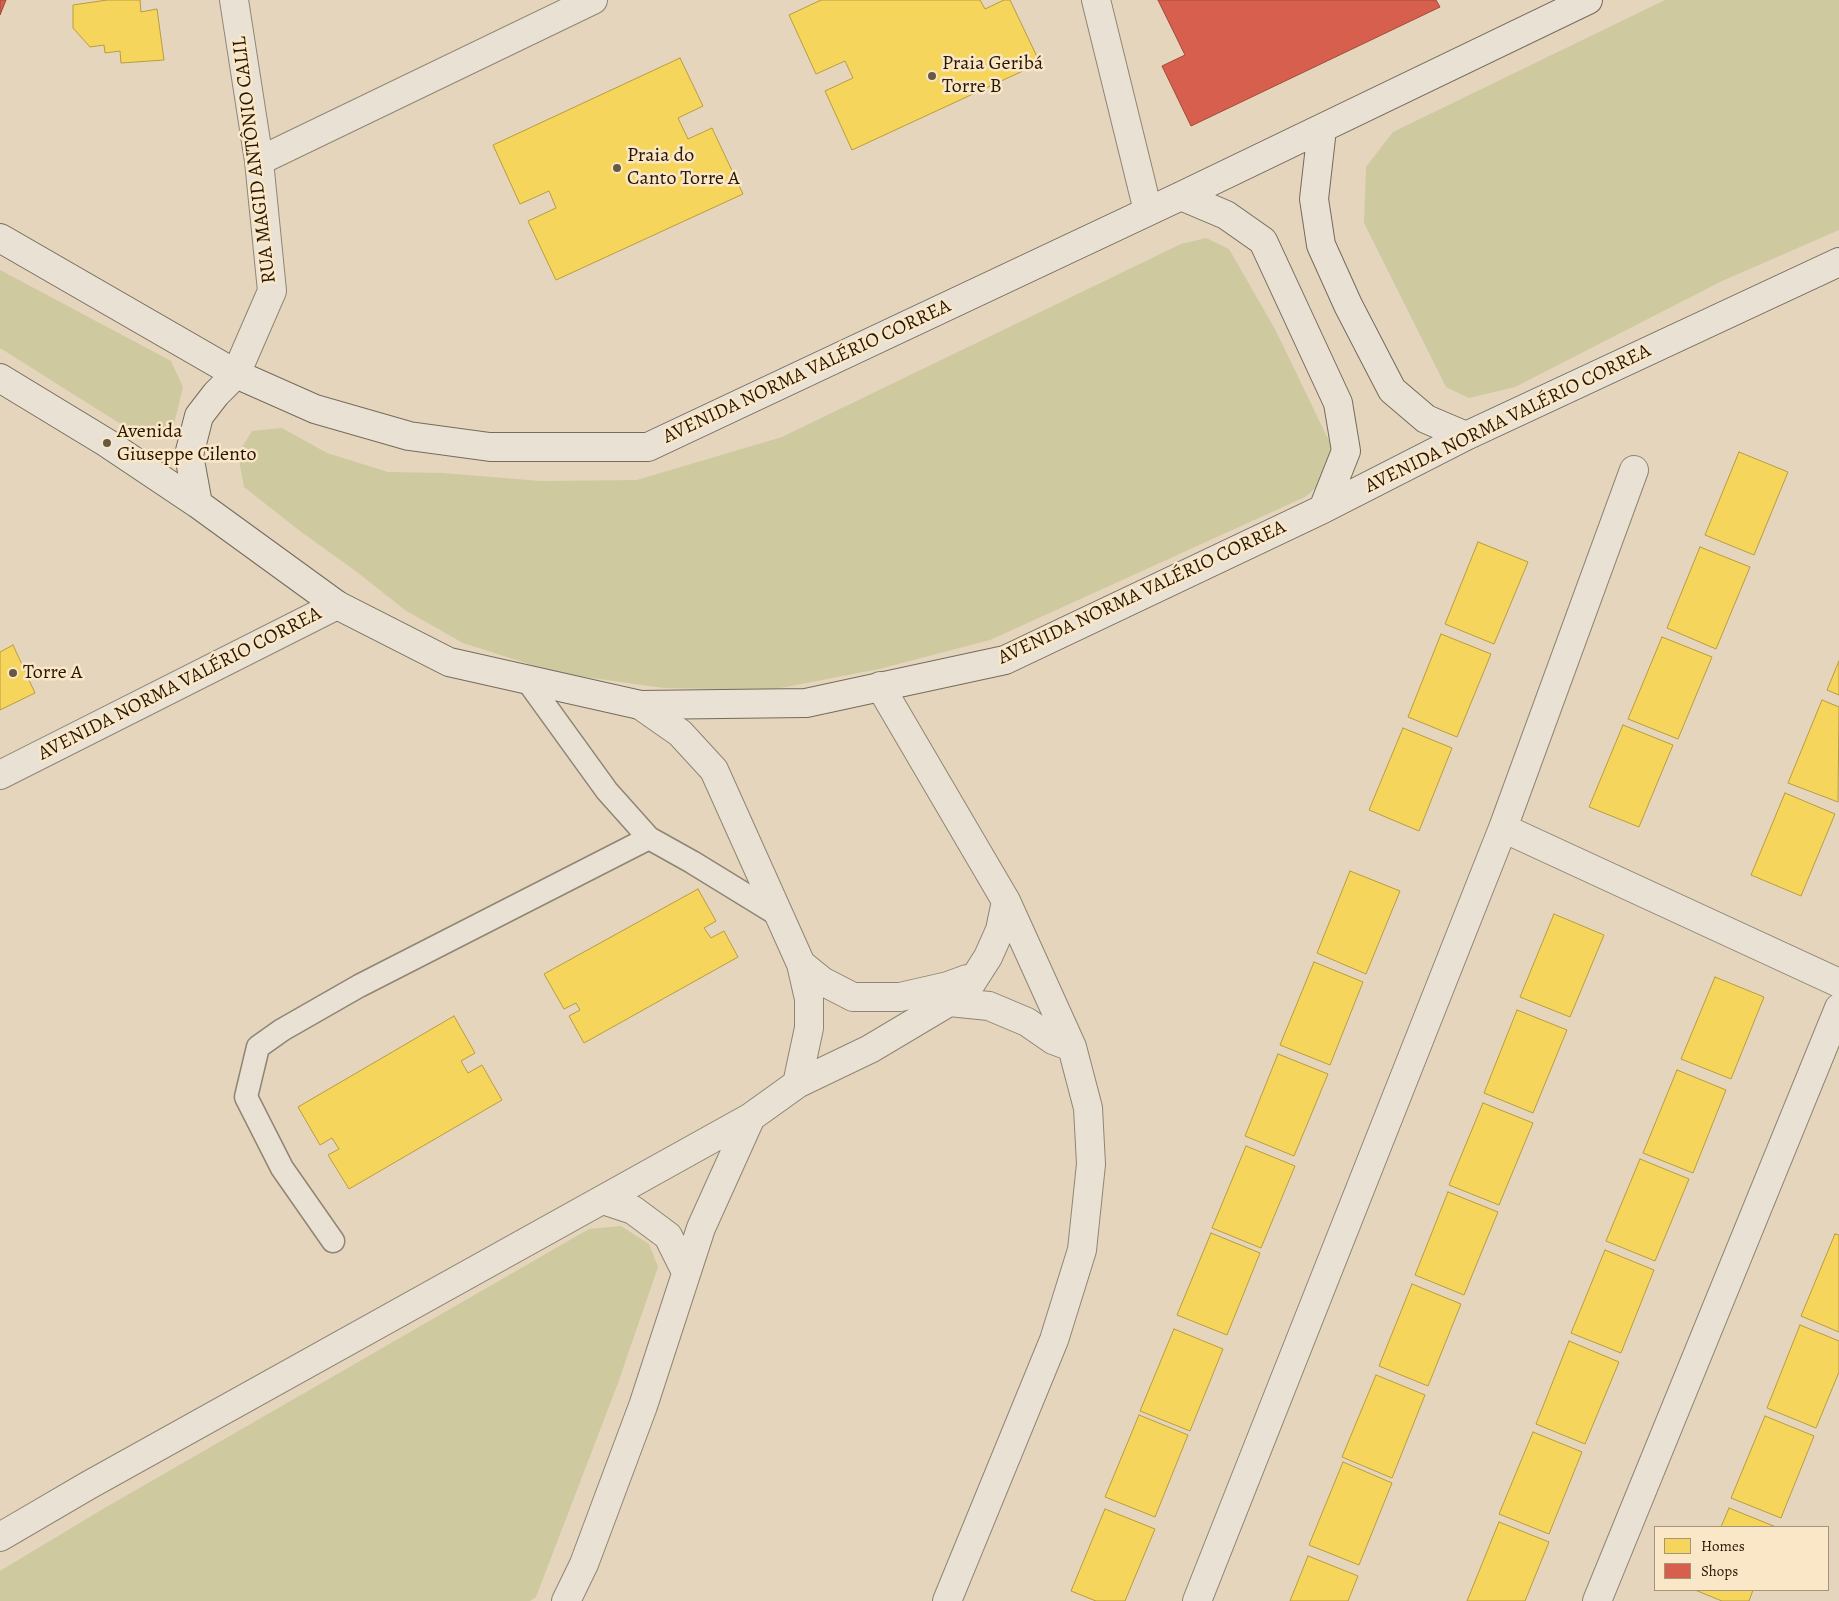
<!DOCTYPE html>
<meta charset="utf-8">
<style>
body{margin:0}
#map{position:relative;width:1839px;height:1601px;overflow:hidden;background:#e4d5bc;font-family:Alegreya,serif}
canvas{display:block}
.legend{position:absolute;left:1654px;top:1526px;width:175px;height:65px;box-sizing:border-box;background:#f9e7c8;border:1px solid #a69378;margin:0;padding:6px 9px;list-style:none;font-size:15px;color:#291600}
.legend li{display:flex;align-items:center;gap:10px;height:25px}
.legend b{width:25px;border:1px solid #a69378}
</style>
<div id="map">
<canvas width="1839" height="1601"></canvas>
<ul class="legend">
<li><b style="height:14px;background:#f6d55c"></b>Homes</li>
<li><b style="height:14px;background:#d6604d"></b>Shops</li>
</ul>
</div>
<script>
const ctx = document.querySelector('canvas').getContext('2d');
ctx.lineJoin = 'round';
function paint(path, color) { ctx.fillStyle = color; ctx.fill(path, 'evenodd'); }
const shape = rows => new Path2D(rows.map(r => 'M' + r).join(''));
function strokePath(path, color, width, dash) { ctx.strokeStyle = color; ctx.lineWidth = width; ctx.lineCap = dash ? 'butt' : 'round'; ctx.setLineDash(dash || []); ctx.stroke(path); }
function drawText(font, color, halo, rows, align = 'center') {
  ctx.font = font + ' Alegreya,serif'; ctx.lineWidth = 5; ctx.setLineDash([]); ctx.textBaseline = 'middle'; ctx.strokeStyle = halo; ctx.fillStyle = color; for (const [text, x, y, turn = 0] of rows) {
    ctx.save(); ctx.translate(x, y); ctx.rotate((+turn || 0) * Math.PI / 180); ctx.textAlign = isNaN(turn) ? turn : align; if (halo) ctx.strokeText(text, 0, 0); ctx.fillText(text, 0, 0); ctx.restore();
  }
}
const green = shape([
 [1665,0,1839,0,1839,230,1722,281,1515,387,1469,398,1446,387,1364,223,1366,167,1393,132],
 [1206,238,1229,249,1276,331,1330,443,1332,474,1305,497,990,640,879,669,770,690,664,688,557,673,463,643,405,610,357,572,300,531,244,487,238,454,252,431,282,428,327,453,388,472,442,473,541,481,637,480,782,437,1181,244],
 [0,270,171,361,183,387,174,424,143,438,0,348],
 [621,1226,649,1244,658,1267,618,1383,536,1597,530,1601,0,1601,0,1571,103,1509,589,1229]
]);
const homes = shape([
 [107,0,140,0,141,12,157,9,164,60,121,63,120,51,105,53,104,45,90,47,73,28,73,5,107,0],
 [821,0,980,0,985,9,1004,0,1010,0,1040,63,852,150,825,91,853,78,845,61,816,74,789,15,821,0],
 [680,58,703,106,678,118,688,139,712,128,743,194,556,280,528,221,556,208,549,191,520,204,493,145,680,58],
 [1739,452,1788,472,1754,555,1705,535,1739,452],
 [1478,542,1528,562,1494,644,1445,624,1478,542],
 [1700,547,1750,567,1716,649,1667,628,1700,547],
 [1441,634,1491,654,1457,737,1408,717,1441,634],
 [1662,637,1712,657,1678,739,1628,719,1662,637],
 [13,645,35,693,0,710,0,652,13,645],
 [1839,661,1839,695,1827,690,1839,661],
 [1822,700,1839,707,1838,802,1788,783,1822,700],
 [1623,725,1673,745,1639,827,1589,807,1623,725],
 [1403,728,1452,748,1419,831,1369,810,1403,728],
 [1785,793,1835,814,1801,896,1751,875,1785,793],
 [1350,871,1400,891,1366,974,1317,953,1350,871],
 [698,889,716,921,704,928,711,938,724,931,738,957,584,1043,569,1016,580,1010,576,1003,564,1009,544,974,698,889],
 [1554,914,1604,935,1570,1017,1520,997,1554,914],
 [1314,962,1363,982,1330,1065,1280,1045,1314,962],
 [1715,977,1764,997,1731,1079,1681,1059,1715,977],
 [1517,1010,1567,1030,1533,1113,1484,1093,1517,1010],
 [454,1016,475,1053,461,1061,468,1073,482,1065,502,1100,349,1189,328,1155,339,1149,332,1138,320,1145,298,1107,454,1016],
 [1278,1054,1328,1074,1294,1156,1245,1136,1278,1054],
 [1677,1070,1726,1090,1693,1173,1643,1153,1677,1070],
 [1483,1103,1533,1123,1499,1205,1449,1185,1483,1103],
 [1246,1146,1295,1166,1261,1248,1212,1228,1246,1146],
 [1640,1159,1689,1179,1655,1261,1606,1241,1640,1159],
 [1448,1192,1498,1212,1464,1295,1415,1275,1448,1192],
 [1211,1233,1260,1253,1227,1335,1177,1315,1211,1233],
 [1835,1234,1839,1235,1839,1332,1801,1316,1835,1234],
 [1605,1250,1654,1270,1621,1353,1571,1333,1605,1250],
 [1412,1284,1461,1304,1428,1386,1379,1366,1412,1284],
 [1800,1325,1839,1341,1839,1372,1816,1428,1767,1408,1800,1325],
 [1174,1329,1223,1349,1190,1431,1140,1411,1174,1329],
 [1569,1341,1619,1362,1585,1444,1536,1424,1569,1341],
 [1376,1375,1425,1395,1392,1478,1342,1457,1376,1375],
 [1139,1415,1188,1435,1155,1517,1105,1497,1139,1415],
 [1765,1416,1814,1436,1781,1518,1731,1498,1765,1416],
 [1533,1432,1582,1452,1549,1534,1499,1514,1533,1432],
 [1343,1462,1392,1483,1359,1565,1309,1545,1343,1462],
 [1729,1508,1776,1527,1721,1527,1729,1508],
 [1105,1509,1155,1529,1125,1601,1096,1601,1071,1591,1105,1509],
 [1499,1522,1549,1542,1525,1601,1467,1601,1499,1522],
 [1308,1556,1358,1576,1348,1601,1290,1601,1308,1556],
 [1695,1590,1753,1590,1749,1601,1722,1601,1695,1590]
]);
const shops = shape([
 [0,0,6,0,0,15,0,0],
 [1158,0,1436,0,1440,7,1191,126,1162,66,1185,55,1158,0]
]);
const lane = shape([
 [526,679,607,791,649,838,692,862,780,916],
 [333,1241,282,1168,246,1097,258,1047,282,1030,359,986,649,838]
]);
const street = shape([
 [234,0,259,161,272,291,236,374],
 [1096,0,1148,211],
 [259,161,593,0],
 [880,686,1006,901,1072,1047,1088,1108,1091,1164,1082,1250,1054,1340,947,1601],
 [640,705,680,733,714,770,801,964,809,999,809,1028,797,1084],
 [0,775,337,605],
 [1503,828,1839,983],
 [801,964,822,981,853,997,900,997,948,986,967,979],
 [949,1002,989,1006,1027,1022,1053,1040,1072,1047],
 [603,1200,633,1210,668,1236,686,1272],
 [0,1537,89,1485,751,1117,797,1084,870,1049,949,1002,972,982,988,957,1000,930,1006,901],
 [566,1601,584,1564,643,1406,701,1228,751,1117],
 [1197,1601,1503,828,1634,470],
 [1597,1601,1839,1008]
]);
const secondary = shape([
 [1322,129,1314,199,1321,245,1348,305,1392,390,1426,419,1466,436],
 [1181,196,1226,215,1263,241,1338,403,1346,451,1323,509],
 [0,238,236,374,315,409,409,436,490,447,648,447,1181,196,1588,0],
 [0,378,107,443,198,504,337,605,449,662,640,705,806,703,1005,660,1323,509,1466,436,1839,262],
 [198,504,189,455,199,416,216,394,236,374]
]);
const markers = [
 [932,76,5,"#6a5942"],
 [617,168,5,"#6a5942"],
 [107,443,5,"#6a5942"],
 [13,673,5,"#6a5942"]
];
const poiNames = [
 ["Praia Geribá",942,64],
 ["Torre B",942,87],
 ["Praia do",627,156],
 ["Canto Torre A",627,179],
 ["Avenida",117,432],
 ["Giuseppe Cilento",117,455],
 ["Torre A",23,673]
];
const streetNames = [
 ["RUA MAGID ANTÔNIO CALIL",255,160,-97],
 ["AVENIDA NORMA VALÉRIO CORREA",807,372,-25],
 ["AVENIDA NORMA VALÉRIO CORREA",1508,419,-26],
 ["AVENIDA NORMA VALÉRIO CORREA",1142,593,-25],
 ["AVENIDA NORMA VALÉRIO CORREA",180,684,-27]
];
paint(green, '#cec99f');
paint(homes, '#f6d55c');
strokePath(homes, '#b89c40', 1);
paint(shops, '#d6604d');
strokePath(shops, '#a24a36', 1);
strokePath(lane, '#908574', 25);
strokePath(street, '#908574', 30);
strokePath(secondary, '#766b5c', 30);
strokePath(lane, '#e8e1d4', 22);
strokePath(street, '#e8e1d4', 28);
strokePath(secondary, '#e8e1d4', 28);
for (const [x, y, r, color] of markers) { const dot = new Path2D(); dot.arc(x, y, r, 0, 2 * Math.PI); ctx.fillStyle = color; ctx.fill(dot); strokePath(dot, '#f9e7c8', 2); }
drawText('20px', '#291600', '#f9e7c8', poiNames, 'left');
drawText('20px', '#291600', '#f9e7c8', streetNames);
</script>
